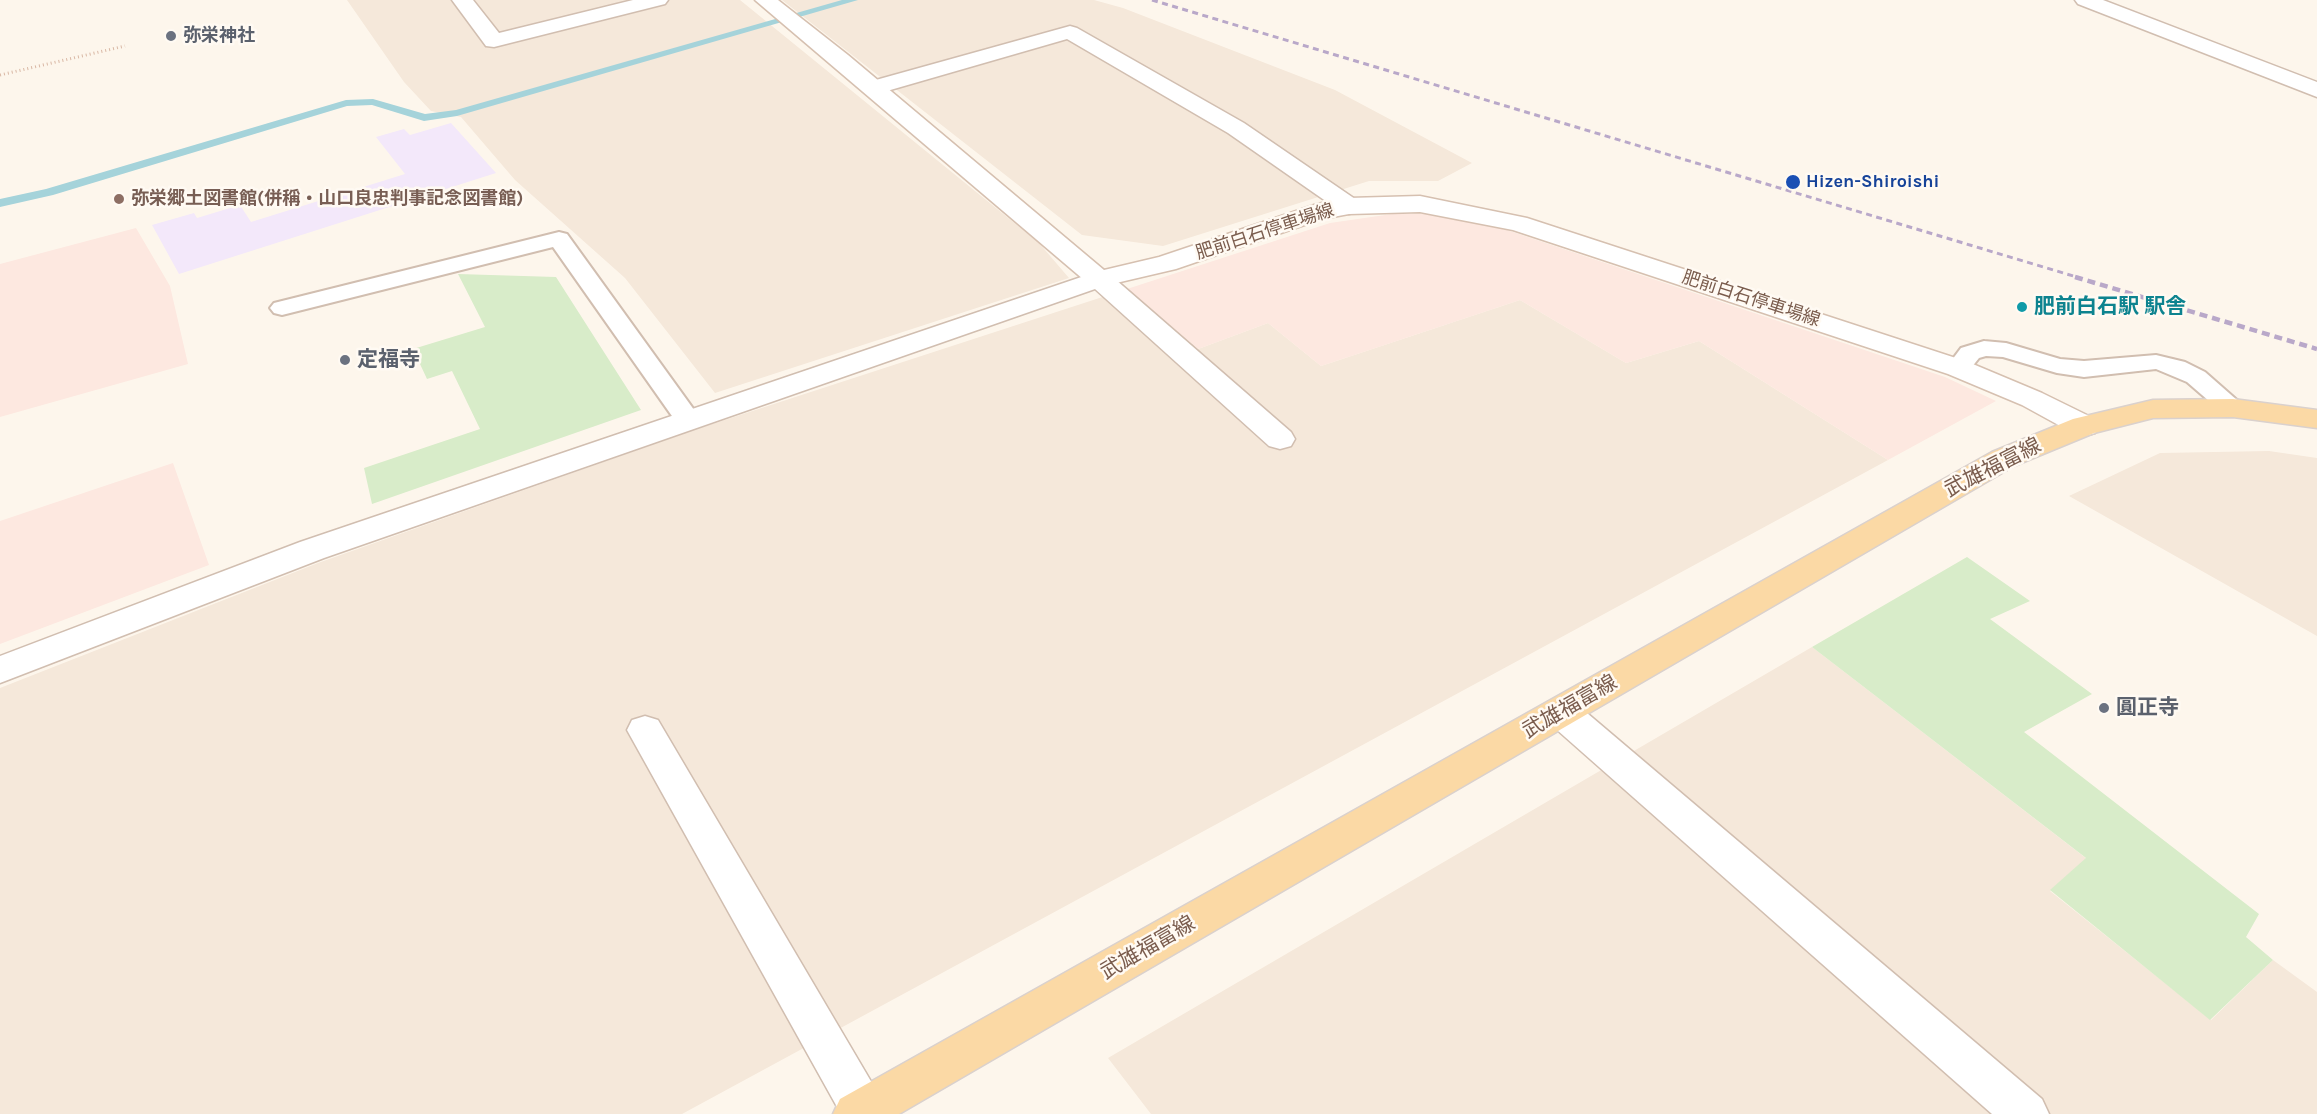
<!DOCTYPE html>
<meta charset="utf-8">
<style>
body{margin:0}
canvas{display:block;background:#fdf6ec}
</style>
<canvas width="2317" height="1114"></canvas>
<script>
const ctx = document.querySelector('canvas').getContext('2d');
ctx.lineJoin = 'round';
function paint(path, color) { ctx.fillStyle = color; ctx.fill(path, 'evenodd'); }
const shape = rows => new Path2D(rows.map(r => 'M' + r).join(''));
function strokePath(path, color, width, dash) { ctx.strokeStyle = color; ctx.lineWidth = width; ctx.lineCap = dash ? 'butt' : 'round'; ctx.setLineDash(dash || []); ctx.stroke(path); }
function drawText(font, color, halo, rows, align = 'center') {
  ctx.font = font + ' Karla,"Noto Sans JP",sans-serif'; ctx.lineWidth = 5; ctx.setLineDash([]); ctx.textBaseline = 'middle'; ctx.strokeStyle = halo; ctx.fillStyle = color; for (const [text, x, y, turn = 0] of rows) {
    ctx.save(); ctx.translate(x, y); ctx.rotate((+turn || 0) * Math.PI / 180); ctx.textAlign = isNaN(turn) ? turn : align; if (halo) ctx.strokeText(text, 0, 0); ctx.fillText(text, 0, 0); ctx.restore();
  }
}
const residential = shape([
 [347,0,740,0,1039,243,1069,278,715,393,625,278,515,180,461,117,431,111,404,82],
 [782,0,1094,0,1123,8,1335,90,1472,163,1438,181,1369,181,1163,246,1082,235],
 [1127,289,1198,349,1268,323,1321,366,1520,300,1626,363,1699,341,1888,460,682,1114,0,1114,0,688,318,563,691,431],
 [2269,451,2317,458,2317,636,2069,496,2160,453],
 [1812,647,2087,859,2050,891,2211,1020,2273,960,2317,992,2317,1114,1151,1114,1108,1058]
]);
const commercial = shape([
 [1392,214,1441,214,1507,230,1945,377,1996,401,1888,460,1699,341,1626,363,1520,300,1321,366,1268,323,1198,349,1127,289,1330,223],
 [136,228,170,286,188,364,0,417,0,264],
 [173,463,209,565,0,644,0,521]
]);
const education = shape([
 [451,123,496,173,179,274,152,225,194,213,197,218,240,205,251,222,405,174,376,137,404,129,410,135]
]);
const green = shape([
 [458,274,556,277,641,410,372,504,364,468,480,429,452,371,427,379,413,349,485,327],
 [1967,557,2030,601,1990,619,2092,694,2024,732,2259,914,2246,937,2273,960,2210,1020,2050,890,2086,858,1812,647]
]);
const stream = shape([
 [842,0,858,0,457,116,424,121,372,105,347,106,53,195,0,207,0,199,46,189,346,100,373,99,425,114,456,110,842,0]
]);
const path = shape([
 [0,75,125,46]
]);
const lane = shape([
 [559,232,567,234,697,414,701,420,697,426,688,428,679,426,553,247,282,315,274,313,270,308,274,303,559,232],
 [1984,341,2006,343,2060,359,2084,361,2156,355,2185,362,2205,372,2246,408,2242,414,2233,416,2224,414,2187,382,2156,369,2084,377,2057,373,2003,357,1986,356,1979,358,1967,373,1958,376,1949,373,1946,368,1961,348,1984,341]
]);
const street = shape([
 [452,0,473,0,499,33,633,0,668,0,665,4,494,47,486,46,452,0],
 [2075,0,2103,0,2317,82,2317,97,2078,4,2075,0],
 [1070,26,1077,28,1244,123,1358,201,1362,206,1358,211,1349,214,1340,211,1228,133,1067,39,873,95,865,93,862,88,865,83,1070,26],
 [1099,271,1108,273,1291,432,1295,439,1291,446,1280,449,1269,446,1095,289,324,558,0,683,0,656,300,542,1099,271],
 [1561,698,1574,702,2042,1099,2049,1114,1992,1114,1548,722,1543,712,1548,702,1561,698],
 [645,716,658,720,879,1095,886,1110,884,1114,841,1114,627,730,632,720,645,716]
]);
const secondary = shape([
 [755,0,778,0,848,55,1104,270,1159,257,1317,204,1349,198,1420,196,1527,218,1968,362,2042,393,2095,419,2099,426,2095,433,2084,436,2073,433,2022,405,1948,374,1513,230,1420,212,1349,214,1322,219,1176,269,1099,287,1090,285,755,0]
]);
const primary = shape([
 [2233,399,2317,410,2317,428,2233,417,2153,418,2094,433,2014,466,899,1114,833,1114,840,1099,1992,452,2073,419,2153,400,2233,399]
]);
const railFar1 = shape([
 [1152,0,2080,278]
]);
const rail = shape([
 [2075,277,2317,349]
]);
const markers = [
 [171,36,6,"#6b7280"],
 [1793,182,8,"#1a4fb4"],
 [119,199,6,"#8d6e63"],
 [2022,307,6,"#0f9aa8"],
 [345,360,6,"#6b7280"],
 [2104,708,6,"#6b7280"]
];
const farWorshipnames = [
 ["弥栄神社",183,36]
];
const farTransitnames = [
 ["Hizen-Shiroishi",1806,182]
];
const farEducationnames = [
 ["弥栄郷土図書館(併稱・山口良忠判事記念図書館)",131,199]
];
const farStreetnames = [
 ["肥前白石停車場線",1265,232,-18],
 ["肥前白石停車場線",1751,299,18]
];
const cultureNames = [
 ["肥前白石駅 駅舎",2034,307]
];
const worshipNames = [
 ["定福寺",357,360],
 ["圓正寺",2116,708]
];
const streetNames = [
 ["武雄福富線",1993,468,-27],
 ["武雄福富線",1570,707,-30],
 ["武雄福富線",1148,948,-30]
];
paint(residential, '#f5e8da');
paint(commercial, '#fde8e0');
paint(education, '#f3e8fa');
paint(green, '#d8ecc9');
paint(stream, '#a5d3da');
strokePath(lane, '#d1beb0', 4);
strokePath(street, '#d1beb0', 3);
strokePath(secondary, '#d6c0b0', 3);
strokePath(primary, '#dad1cd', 3);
strokePath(path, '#d9b8a5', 3, [1, 3]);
paint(lane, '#fff');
paint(street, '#fff');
paint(secondary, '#fff');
paint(primary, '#fbd9a5');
strokePath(railFar1, '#b9a8c9', 3, [6, 4.5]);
strokePath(rail, '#b9a8c9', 4.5, [8, 5]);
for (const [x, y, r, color] of markers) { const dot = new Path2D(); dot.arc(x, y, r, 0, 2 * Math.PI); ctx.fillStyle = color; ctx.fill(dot); strokePath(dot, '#fffaf3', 2); }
drawText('bold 18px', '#5b616d', '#fffaf3', farWorshipnames, 'left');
drawText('bold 18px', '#164399', '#fffaf3', farTransitnames, 'left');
drawText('bold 18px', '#785e54', '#fffaf3', farEducationnames, 'left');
drawText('18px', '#7a5c4d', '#fffaf3', farStreetnames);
drawText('bold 21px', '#0d838f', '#fffaf3', cultureNames, 'left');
drawText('bold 21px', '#5b616d', '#fffaf3', worshipNames, 'left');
drawText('21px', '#7a5c4d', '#fffaf3', streetNames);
</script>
